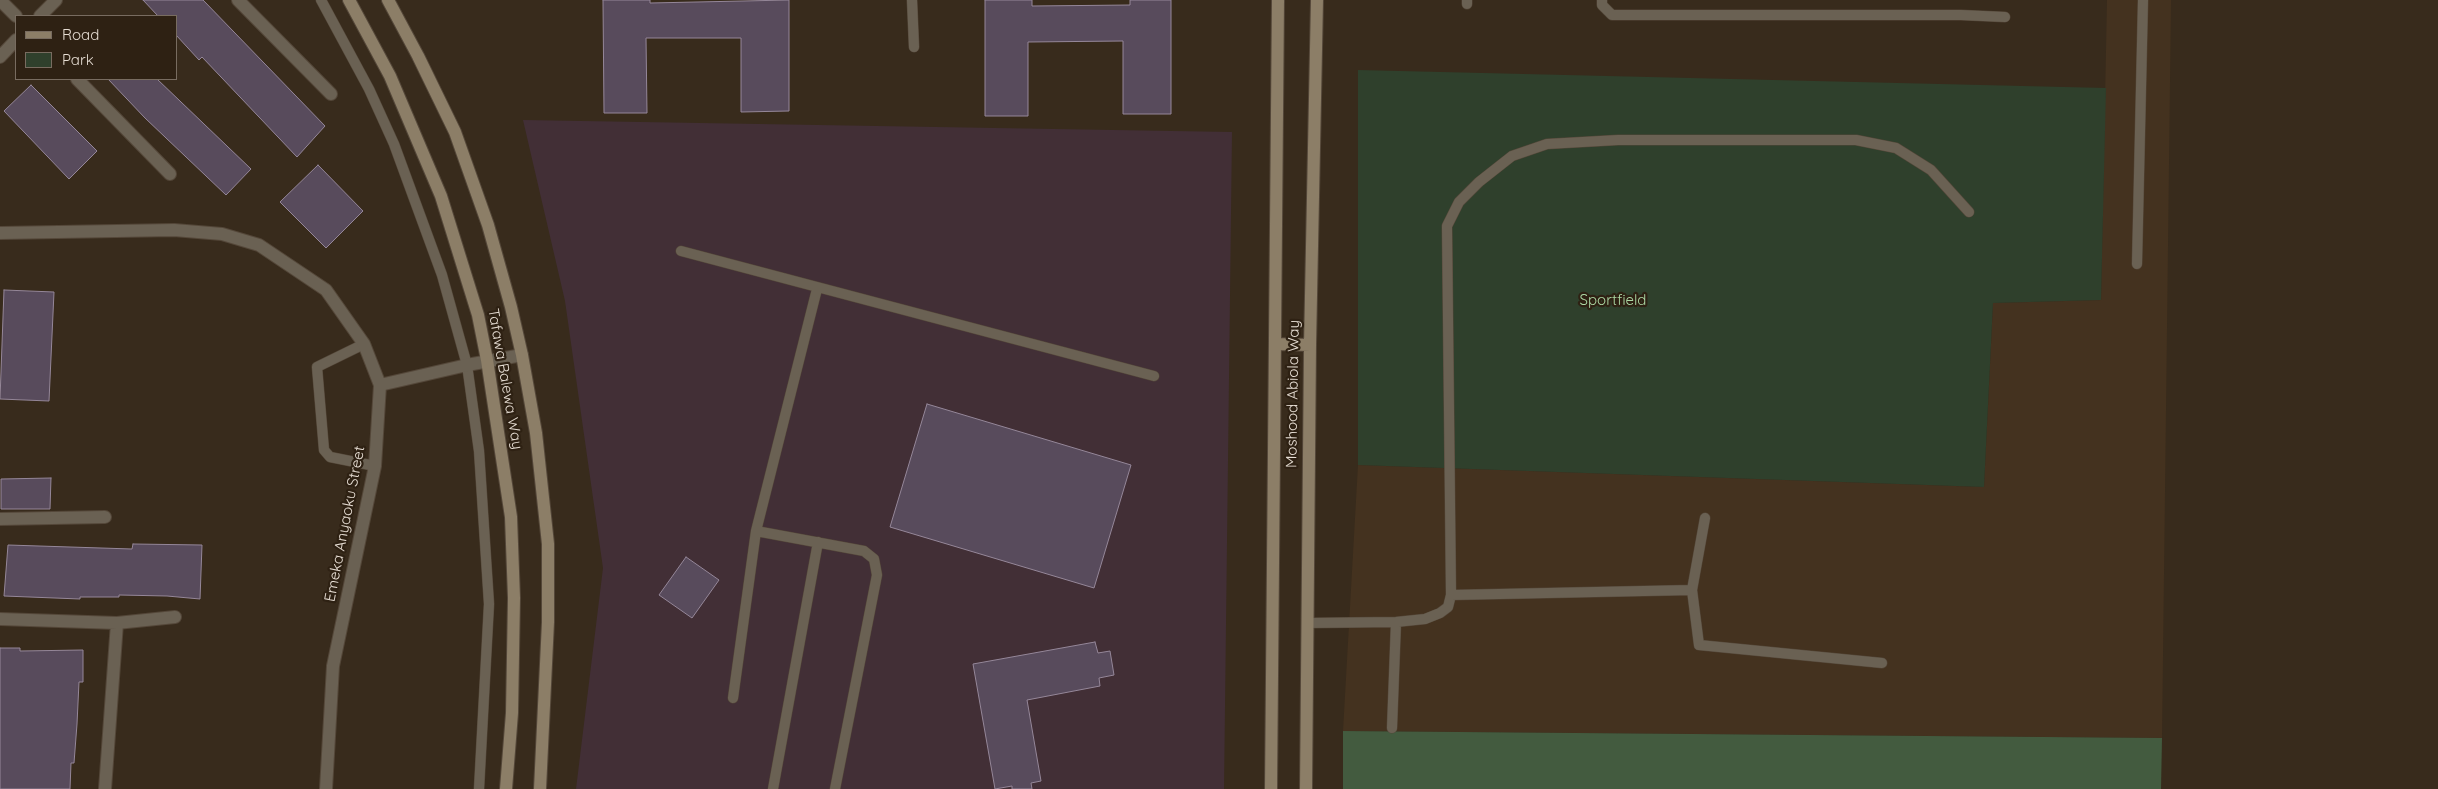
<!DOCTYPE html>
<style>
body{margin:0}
#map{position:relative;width:2438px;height:789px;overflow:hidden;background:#382b1c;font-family:Quicksand,sans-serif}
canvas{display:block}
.legend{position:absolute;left:15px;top:15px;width:162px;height:65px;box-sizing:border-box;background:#2e2113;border:1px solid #786c60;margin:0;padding:6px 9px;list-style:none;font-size:15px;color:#e6ddd3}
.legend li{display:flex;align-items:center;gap:10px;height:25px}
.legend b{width:25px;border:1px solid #786c60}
</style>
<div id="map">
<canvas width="2438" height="789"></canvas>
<ul class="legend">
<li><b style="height:6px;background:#8c7e67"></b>Road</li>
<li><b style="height:14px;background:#2f402c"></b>Park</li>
</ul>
</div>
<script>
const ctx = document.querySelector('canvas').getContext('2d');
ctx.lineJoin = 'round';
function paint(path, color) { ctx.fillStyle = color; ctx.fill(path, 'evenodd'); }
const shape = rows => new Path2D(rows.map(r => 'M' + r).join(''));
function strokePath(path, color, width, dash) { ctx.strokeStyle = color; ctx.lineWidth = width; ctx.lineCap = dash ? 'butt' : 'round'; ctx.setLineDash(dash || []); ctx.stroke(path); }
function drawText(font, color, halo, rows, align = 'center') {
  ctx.font = font + ' Quicksand,sans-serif'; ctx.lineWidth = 4.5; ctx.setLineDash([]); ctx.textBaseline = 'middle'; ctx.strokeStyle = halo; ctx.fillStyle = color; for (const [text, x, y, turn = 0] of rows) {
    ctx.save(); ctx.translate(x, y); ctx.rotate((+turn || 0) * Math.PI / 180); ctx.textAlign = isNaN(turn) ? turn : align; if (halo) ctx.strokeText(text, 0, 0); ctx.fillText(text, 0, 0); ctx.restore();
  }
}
const commercial = shape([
 [523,120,1232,132,1224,789,576,789,603,568,565,301]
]);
const built = shape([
 [2107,0,2171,0,2162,738,1343,731,1358,465,1984,487,1993,303,2101,300]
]);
const green = shape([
 [1358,70,2106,88,2101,300,1993,303,1984,487,1358,465]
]);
const forest = shape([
 [1343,731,2162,738,2161,789,1343,789]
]);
const building = shape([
 [143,0,203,0,325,126,297,157,202,57,199,60,176,35,176,16,158,16,143,0],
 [603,0,650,0,650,3,789,0,789,111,741,112,741,38,646,38,647,113,604,113,603,0],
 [985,0,1032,0,1032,6,1130,5,1130,0,1171,0,1171,114,1123,114,1123,41,1028,42,1028,116,985,116,985,0],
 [108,79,157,79,251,169,226,195,145,118,108,79],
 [31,85,97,151,69,179,4,111,31,85],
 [318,165,363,211,326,248,280,202,318,165],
 [4,290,54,292,49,401,0,399,4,290],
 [927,404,1131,465,1094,588,890,527,927,404],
 [51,478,50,509,1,509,1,479,51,478],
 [133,544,202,545,200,599,167,596,119,595,119,597,80,597,80,599,4,596,8,545,132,549,133,544],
 [686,557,719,580,692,618,659,595,686,557],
 [1095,642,1098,653,1110,651,1114,675,1099,678,1100,686,1027,700,1041,781,1031,783,1032,789,1012,789,1012,786,995,789,973,664,1095,642],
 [0,648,20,648,20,651,83,650,83,682,79,682,77,724,74,763,71,763,70,789,0,789,0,648]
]);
const lane = shape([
 [321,0,369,89,394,144,442,275,467,365,479,451,489,604,479,789],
 [912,0,914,47],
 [1467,0,1467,4],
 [1602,0,1602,5,1612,15,1961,15,2005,17],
 [681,251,1154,376],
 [2137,264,2143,0],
 [364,344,317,367,324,450,330,457,375,466],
 [1705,518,1692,590,1699,645,1882,663],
 [756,531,864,551,874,559,877,575,835,789],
 [1451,595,1692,590],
 [1307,623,1396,622,1425,619,1440,613,1448,607,1451,595,1447,226,1459,202,1479,182,1512,156,1547,144,1618,140,1856,140,1896,148,1931,170,1969,212],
 [733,698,756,531,817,289],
 [1392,728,1396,622],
 [773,789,818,542]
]);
const street = shape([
 [0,0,16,16],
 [238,0,331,94],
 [40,16,56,0],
 [0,57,16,40],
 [77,79,170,174],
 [0,233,174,230,222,234,259,245,326,290,364,344,380,385,375,466,333,666,326,789],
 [380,385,467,365,522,355],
 [0,519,105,517],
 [0,619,117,623,175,617],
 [105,789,117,623]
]);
const secondary = shape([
 [349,0,390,76,441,196,478,315,487,360,511,517,514,598,512,713,506,789],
 [388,0,418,56,455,132,488,225,511,307,522,355,536,433,548,544,548,622,540,789],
 [1275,344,1310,345],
 [1271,789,1278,0],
 [1306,789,1310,345,1317,0]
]);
const parkNames = [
 ["Sportfield",1613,300]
];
const streetNames = [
 ["Tafawa Balewa Way",505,379,80],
 ["Moshood Abiola Way",1293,394,-89],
 ["Emeka Anyaoku Street",345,524,-79]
];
paint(commercial, '#422f36');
paint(built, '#44321f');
paint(green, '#2f402c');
paint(forest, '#435b3f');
paint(building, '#584b5c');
strokePath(building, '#958799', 1);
strokePath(lane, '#544739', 11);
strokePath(street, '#544739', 14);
strokePath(secondary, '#544739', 14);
strokePath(lane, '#6a6153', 10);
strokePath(street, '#6a6153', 12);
strokePath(secondary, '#8c7e67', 12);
drawText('15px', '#addaa6', '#2e2113', parkNames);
drawText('15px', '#e6ddd3', '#2e2113', streetNames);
</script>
